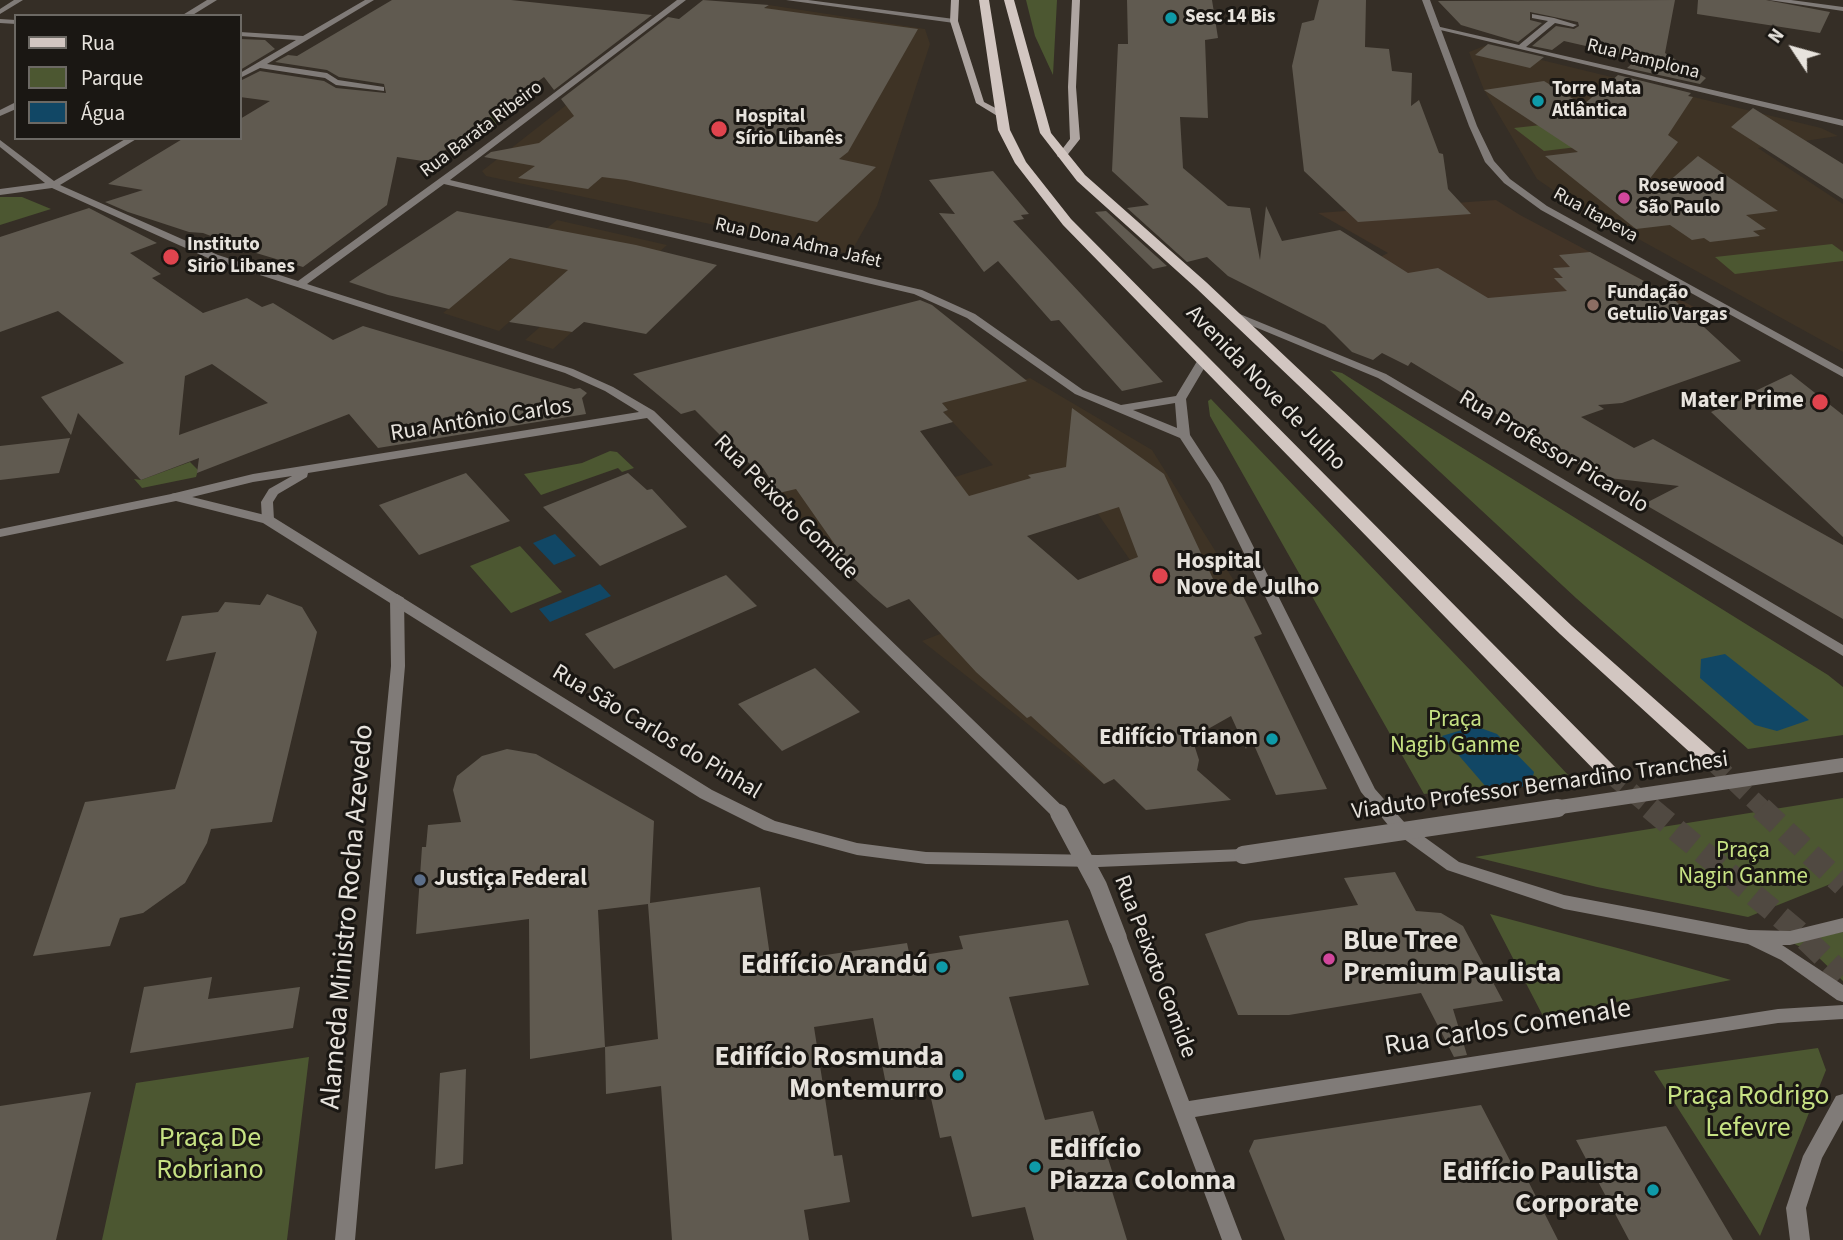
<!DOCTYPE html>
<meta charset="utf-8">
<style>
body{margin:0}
#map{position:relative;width:1843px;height:1240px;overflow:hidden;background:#352e26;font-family:"Source Sans 3",sans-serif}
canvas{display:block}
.legend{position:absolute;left:14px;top:14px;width:228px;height:126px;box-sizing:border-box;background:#1a1713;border:2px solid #6c6964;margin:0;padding:9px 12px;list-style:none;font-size:21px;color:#e7e3dd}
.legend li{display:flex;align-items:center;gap:14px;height:35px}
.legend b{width:35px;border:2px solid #6c6964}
.north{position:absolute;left:1759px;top:14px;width:70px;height:70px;-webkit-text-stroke:5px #1a1713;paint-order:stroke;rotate:306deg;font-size:19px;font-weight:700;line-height:28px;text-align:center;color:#e7e3dd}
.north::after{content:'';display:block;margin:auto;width:24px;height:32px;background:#e7e3dd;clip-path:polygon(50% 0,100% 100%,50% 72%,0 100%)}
</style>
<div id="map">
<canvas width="1843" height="1240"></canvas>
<ul class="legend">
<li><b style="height:9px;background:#d2c6c1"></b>Rua</li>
<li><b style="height:19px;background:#4c5731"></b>Parque</li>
<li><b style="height:19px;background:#114765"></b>Água</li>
</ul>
<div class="north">N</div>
</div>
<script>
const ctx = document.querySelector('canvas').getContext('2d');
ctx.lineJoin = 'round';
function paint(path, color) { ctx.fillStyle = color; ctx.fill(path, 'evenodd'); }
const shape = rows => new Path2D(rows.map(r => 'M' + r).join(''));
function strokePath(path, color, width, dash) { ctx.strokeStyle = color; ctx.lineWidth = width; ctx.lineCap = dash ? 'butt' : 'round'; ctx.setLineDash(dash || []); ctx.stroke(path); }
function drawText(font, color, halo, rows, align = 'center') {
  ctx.font = font + ' "Source Sans 3",sans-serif'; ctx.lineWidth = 6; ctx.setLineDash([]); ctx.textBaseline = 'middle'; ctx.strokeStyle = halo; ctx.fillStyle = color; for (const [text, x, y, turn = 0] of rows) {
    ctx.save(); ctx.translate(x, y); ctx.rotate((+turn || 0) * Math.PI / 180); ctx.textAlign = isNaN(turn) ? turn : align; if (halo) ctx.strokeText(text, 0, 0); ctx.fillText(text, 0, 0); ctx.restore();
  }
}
const built = shape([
 [769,5,925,29,930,44,877,206,850,254,486,176,482,171,602,77,667,87],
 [1484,46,1821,128,1838,136,1758,148,1843,204,1843,352,1566,199,1537,179,1484,90,1469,52],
 [557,220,667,245,617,291,558,279,499,331,443,313],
 [541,326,572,332,553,349,525,340],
 [1030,378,1152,450,1241,592,1262,634,1204,649,1193,737,1104,784,922,641,1130,560,1080,488,837,561,779,493,935,451,955,477,993,465,943,412,948,410,942,403]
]);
const education = shape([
 [1496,200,1520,215,1709,315,1654,320,1456,380,1378,258,1388,253,1318,213]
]);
const green = shape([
 [1026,0,1057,0,1053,75,1035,36],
 [510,102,522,104,464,147,452,145],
 [1596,119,1627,141,1544,151,1514,128],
 [0,197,22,197,51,209,0,225],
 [1832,244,1843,252,1843,261,1735,274,1715,257],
 [1330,370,1342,373,1828,675,1843,687,1843,735,1748,749,1576,598],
 [1211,399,1472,672,1569,776,1424,794,1210,416,1208,401],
 [610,451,617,452,634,468,622,472,618,468,541,495,524,474,582,463],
 [190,462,198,470,196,477,142,488,134,479,141,480],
 [520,546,562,592,511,613,470,566],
 [1843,798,1843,879,1748,917,1597,887,1475,857],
 [1490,914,1625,950,1731,980,1543,1016],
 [1843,932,1843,981,1817,956,1791,942],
 [1818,1048,1826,1070,1760,1236,1654,1071],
 [309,1057,287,1240,102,1240,136,1083]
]);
const water = shape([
 [555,534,576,556,554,565,533,543],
 [600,584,611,596,550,622,539,609],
 [1725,654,1809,720,1777,731,1755,725,1700,678,1701,659],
 [1475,726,1497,734,1534,772,1531,784,1493,795,1442,736]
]);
const building = shape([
 [392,0,511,0,652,15,554,90,544,77,429,162,397,157,387,205,303,267,256,253,203,233,189,232,128,212,105,202,143,190,108,184,184,138,240,138,240,119,270,101,240,97,240,81,260,71,324,81,336,88,386,93,384,84,339,77,327,70,275,62,288,55,297,56],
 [703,0,769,5,764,8,918,29,848,152,839,159,876,167,817,222,626,180,602,177,588,189,518,178,535,166,484,157,491,152,539,143,574,116,561,99,668,17,679,19],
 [1127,0,1212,0,1218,38,1205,40,1208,118,1180,117,1183,168,1228,206,1250,208,1260,260,1266,206,1282,241,1340,230,1408,273,1438,268,1488,298,1567,291,1554,278,1563,278,1553,268,1570,267,1559,255,1590,252,1668,294,1741,361,1622,403,1598,405,1604,409,1581,417,1634,448,1653,439,1843,545,1843,619,1644,504,1679,486,1600,477,1411,362,1408,366,1382,353,1373,360,1352,352,1325,325,1228,276,1207,257,1187,262,1127,208,1149,205,1112,171,1118,44,1128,44],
 [1319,0,1366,0,1365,47,1389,49,1392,71,1412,73,1411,106,1419,100,1439,153,1443,154,1448,189,1471,214,1358,222,1304,171,1292,66,1302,23,1314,20],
 [1675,0,1665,53,1706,78,1700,84,1627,68,1638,58,1564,41,1552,50,1532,46,1556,26,1574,29,1579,26,1578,22,1530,12,1530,20,1542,23,1518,42,1461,25,1438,1],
 [1698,0,1766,0,1830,12,1820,33,1697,14],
 [240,39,265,40,275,49,240,70],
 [1488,44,1544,57,1530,68,1475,55],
 [1618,75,1691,93,1688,96,1693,97,1668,135,1678,142,1648,181,1659,190,1698,156,1778,211,1746,215,1766,229,1753,231,1760,236,1710,242,1704,238,1692,240,1670,225,1636,229,1545,156,1578,152,1484,90,1544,81,1583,105],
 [1753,108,1843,164,1843,199,1731,127],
 [993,171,1029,214,1021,215,1024,219,1013,221,1163,382,1122,391,1059,320,1051,321,998,261,984,272,939,213,955,214,929,180],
 [89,208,157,243,130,253,161,274,152,278,203,313,247,298,262,307,273,303,333,340,363,326,574,389,580,388,587,393,582,398,586,414,378,448,349,414,197,473,199,458,141,480,78,413,71,435,41,397,124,363,58,311,0,332,0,237],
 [212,364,268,403,179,435,185,376],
 [457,211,636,245,717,265,646,334,584,322,572,332,509,322,568,270,510,258,449,309,388,295,349,282],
 [1106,211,1167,266,1153,269,1095,212],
 [920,300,932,305,1027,381,942,403,948,410,943,412,953,422,920,431,969,496,1031,478,1028,475,1066,467,1072,408,1164,474,1221,596,1241,592,1262,634,1254,637,1327,789,1276,795,1250,736,1246,749,1231,716,1192,738,1199,760,1197,770,1231,800,1146,810,1114,779,1104,784,1031,716,1027,718,976,672,909,599,887,608,874,597,835,561,845,559,796,489,779,493,763,468,757,470,741,456,695,410,681,414,633,374],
 [1119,507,1138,557,1078,580,1027,536],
 [1791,374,1843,415,1843,537,1711,412],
 [70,438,59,473,0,480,0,446],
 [466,473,510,521,419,555,379,505],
 [628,473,647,490,652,489,687,527,600,566,543,507],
 [726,575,757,606,614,669,585,634],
 [267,594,302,607,317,632,272,822,211,829,207,843,185,883,143,913,120,918,110,946,33,956,85,802,175,789,216,652,166,661,182,616,218,612,225,602,260,605],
 [815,668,860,712,782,751,738,704],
 [507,749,536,754,654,821,650,903,760,887,771,963,907,943,910,957,963,949,959,936,1068,920,1089,985,1009,997,1045,1120,1093,1111,1118,1190,1112,1191,1127,1240,1034,1240,1025,1207,972,1217,951,1136,940,1138,930,1094,889,1100,873,1018,814,1027,834,1156,842,1155,850,1202,804,1210,809,1240,672,1240,661,1086,606,1094,605,1047,530,1059,529,919,416,934,422,847,426,847,428,825,461,822,453,790,457,776,482,756],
 [648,904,658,1039,605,1047,598,910],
 [1395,872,1416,911,1441,913,1463,926,1503,1001,1453,1009,1467,1055,1454,1057,1421,993,1289,1015,1238,1015,1205,934,1249,921,1358,905,1344,878],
 [212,977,208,999,300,987,293,1028,130,1053,144,987],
 [466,1069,463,1164,435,1169,440,1073],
 [91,1092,56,1240,0,1240,0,1106],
 [1481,1105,1516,1172,1523,1171,1558,1240,1285,1240,1249,1151,1254,1140],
 [1666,1126,1733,1240,1629,1240,1576,1140]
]);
const primaryTunnelFar1 = shape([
 [1713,762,1763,809],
 [1610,774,1652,809]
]);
const primaryTunnel = shape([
 [1650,808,1796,930,1843,975],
 [1761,808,1843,885]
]);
const minor = shape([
 [14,0,23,0,0,14,0,9,14,0],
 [207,0,217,0,191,16,181,16,207,0],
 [365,0,374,0,267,64,327,73,338,80,384,87,384,91,336,85,325,78,260,68,240,78,240,73,296,40,240,36,240,32,303,36,365,0],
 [677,0,686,0,450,180,922,290,975,314,1083,390,1121,405,1176,396,1199,358,1207,358,1209,360,1186,399,1190,435,1222,484,1375,789,1405,823,1459,862,1564,895,1749,930,1790,931,1843,918,1843,932,1790,945,1782,945,1843,985,1843,1002,1837,1000,1781,960,1748,944,1564,909,1447,870,1393,831,1361,792,1210,484,1180,438,1075,394,967,318,914,294,444,184,307,284,573,369,613,387,654,411,1065,809,1067,813,1065,817,1059,819,1053,817,647,418,308,473,307,477,278,494,273,502,274,520,268,524,262,520,261,502,269,489,292,476,253,482,176,501,171,500,170,497,171,494,253,474,639,412,605,391,565,373,210,259,52,188,0,195,0,189,45,183,0,147,0,140,54,181,127,138,138,138,60,185,218,255,298,281,472,155,677,0],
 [1175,403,1177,428,1133,410,1175,403],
 [786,0,808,0,954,19,958,21,954,23,786,0],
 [1769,0,1791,0,1843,7,1843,11,1769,0],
 [1532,14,1554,18,1577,25,1573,27,1555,23,1526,47,1843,120,1843,126,1432,28,1436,26,1519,45,1548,21,1532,18,1532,14],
 [0,19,16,20,16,24,0,23,0,19],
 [16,102,16,109,0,116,0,110,16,102],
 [1230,310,1386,374,1843,645,1843,656,1378,378,1226,315,1225,313,1230,310],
 [397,594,404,598,405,666,355,1240,335,1240,391,666,390,598,397,594],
 [1118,931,1124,933,1127,938,1189,1101,1778,1009,1843,1005,1843,1019,1778,1023,1623,1047,1195,1117,1242,1240,1222,1240,1109,938,1112,933,1118,931],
 [1843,1094,1843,1120,1822,1158,1806,1208,1810,1240,1790,1240,1786,1208,1803,1156,1836,1096,1843,1094]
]);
const tertiary = shape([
 [1422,0,1430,0,1477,126,1494,161,1510,179,1547,206,1843,369,1843,377,1541,210,1504,183,1485,162,1469,126,1422,0],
 [176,493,273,517,712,790,775,821,857,843,926,852,1098,855,1243,849,1249,851,1251,855,1249,859,1243,861,1098,867,926,864,857,855,764,830,700,798,263,523,176,501,0,537,0,529,176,493]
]);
const secondary = shape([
 [951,0,959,0,958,21,984,102,1005,113,1005,117,999,117,976,103,950,21,951,0],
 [1072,0,1080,0,1076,87,1080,139,1065,158,1062,159,1057,156,1070,139,1068,87,1072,0]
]);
const primary = shape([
 [979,0,989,0,1010,130,1026,162,1071,219,1617,769,1620,774,1617,779,1603,779,1063,225,1015,163,998,130,979,0],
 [1004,0,1014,0,1051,133,1085,175,1206,282,1572,626,1720,757,1723,762,1720,767,1706,767,1560,634,1196,288,1077,181,1040,133,1004,0]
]);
const minorBridge = shape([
 [1059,813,1098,886,1118,938]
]);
const tertiaryBridgeFar1 = shape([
 [1547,809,1843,765]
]);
const tertiaryBridge = shape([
 [1243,855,1558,808]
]);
const markers = [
 [1171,18,7,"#0f9aa8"],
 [1538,101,7,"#0f9aa8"],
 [719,129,9,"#e0444e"],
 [1624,198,7,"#d1479c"],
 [171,257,9,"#e0444e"],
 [1593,305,7,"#8d6e63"],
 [1820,402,9,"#e0444e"],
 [1160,576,9,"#e0444e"],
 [1272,739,7,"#0f9aa8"],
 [420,880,7,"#5c6f8a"],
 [1329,959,7,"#d1479c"],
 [942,967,7,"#0f9aa8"],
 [958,1075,7,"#0f9aa8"],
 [1035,1167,7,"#0f9aa8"],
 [1653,1190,7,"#0f9aa8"]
];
const farPoinames = [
 ["Sesc 14 Bis",1185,18],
 ["Torre Mata",1552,90],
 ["Atlântica",1552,112],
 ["Hospital",735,118],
 ["Sírio Libanês",735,140],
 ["Rosewood",1638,187],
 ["São Paulo",1638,209],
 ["Instituto",187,246],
 ["Sirio Libanes",187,268],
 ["Fundação",1607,294],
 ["Getulio Vargas",1607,316]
];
const farStreetnames = [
 ["Rua Pamplona",1643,60,14],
 ["Rua Barata Ribeiro",482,130,-37],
 ["Rua Itapeva",1595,216,29],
 ["Rua Dona Adma Jafet",798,244,13]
];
const streetNames = [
 ["Avenida Nove de Julho",1265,389,46],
 ["Rua Antônio Carlos",481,421,-9],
 ["Rua Professor Picarolo",1553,453,31],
 ["Rua Peixoto Gomide",785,508,45],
 ["Rua São Carlos do Pinhal",656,733,31],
 ["Viaduto Professor Bernardino Tranchesi",1540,787,-8],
 ["Rua Peixoto Gomide",1154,967,69]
];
const poiNames = [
 ["Mater Prime",1804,402],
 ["Hospital",1176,563,"left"],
 ["Nove de Julho",1176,589,"left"],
 ["Edifício Trianon",1258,739],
 ["Justiça Federal",434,880,"left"]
];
const parkNames = [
 ["Praça",1455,721],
 ["Nagib Ganme",1455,747],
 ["Praça",1743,852],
 ["Nagin Ganme",1743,878]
];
const nearStreetnames = [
 ["Alameda Ministro Rocha Azevedo",349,917,-85],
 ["Rua Carlos Comenale",1508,1029,-9]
];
const nearPoinames = [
 ["Blue Tree",1343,943,"left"],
 ["Premium Paulista",1343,975,"left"],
 ["Edifício Arandú",928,967],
 ["Edifício Rosmunda",944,1059],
 ["Montemurro",944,1091],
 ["Edifício",1049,1151,"left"],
 ["Piazza Colonna",1049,1183,"left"],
 ["Edifício Paulista",1639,1174],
 ["Corporate",1639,1206]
];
const nearParknames = [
 ["Praça Rodrigo",1748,1098],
 ["Lefevre",1748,1130],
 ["Praça De",210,1140],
 ["Robriano",210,1172]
];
paint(built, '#3e3325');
paint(education, '#423427');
paint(green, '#4c5731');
paint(water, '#114765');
paint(building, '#605a50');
strokePath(primaryTunnelFar1, '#504941', 18, [18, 9]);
strokePath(primaryTunnel, '#504941', 23, [23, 11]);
paint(minor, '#807b78');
paint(tertiary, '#807b78');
paint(secondary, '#aea5a1');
paint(primary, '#d2c6c1');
strokePath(minorBridge, '#807b78', 18);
strokePath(tertiaryBridgeFar1, '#807b78', 14);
strokePath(tertiaryBridge, '#807b78', 18);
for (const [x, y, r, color] of markers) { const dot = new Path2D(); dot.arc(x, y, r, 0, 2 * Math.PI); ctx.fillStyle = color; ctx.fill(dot); strokePath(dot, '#1a1713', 2.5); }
drawText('bold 19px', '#e7e3dd', '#1a1713', farPoinames, 'left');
drawText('19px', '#e7e3dd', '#1a1713', farStreetnames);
drawText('23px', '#e7e3dd', '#1a1713', streetNames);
drawText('bold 23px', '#e7e3dd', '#1a1713', poiNames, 'right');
drawText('23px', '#c6e183', '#1a1713', parkNames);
drawText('28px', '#e7e3dd', '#1a1713', nearStreetnames);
drawText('bold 28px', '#e7e3dd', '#1a1713', nearPoinames, 'right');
drawText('28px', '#c6e183', '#1a1713', nearParknames);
</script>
